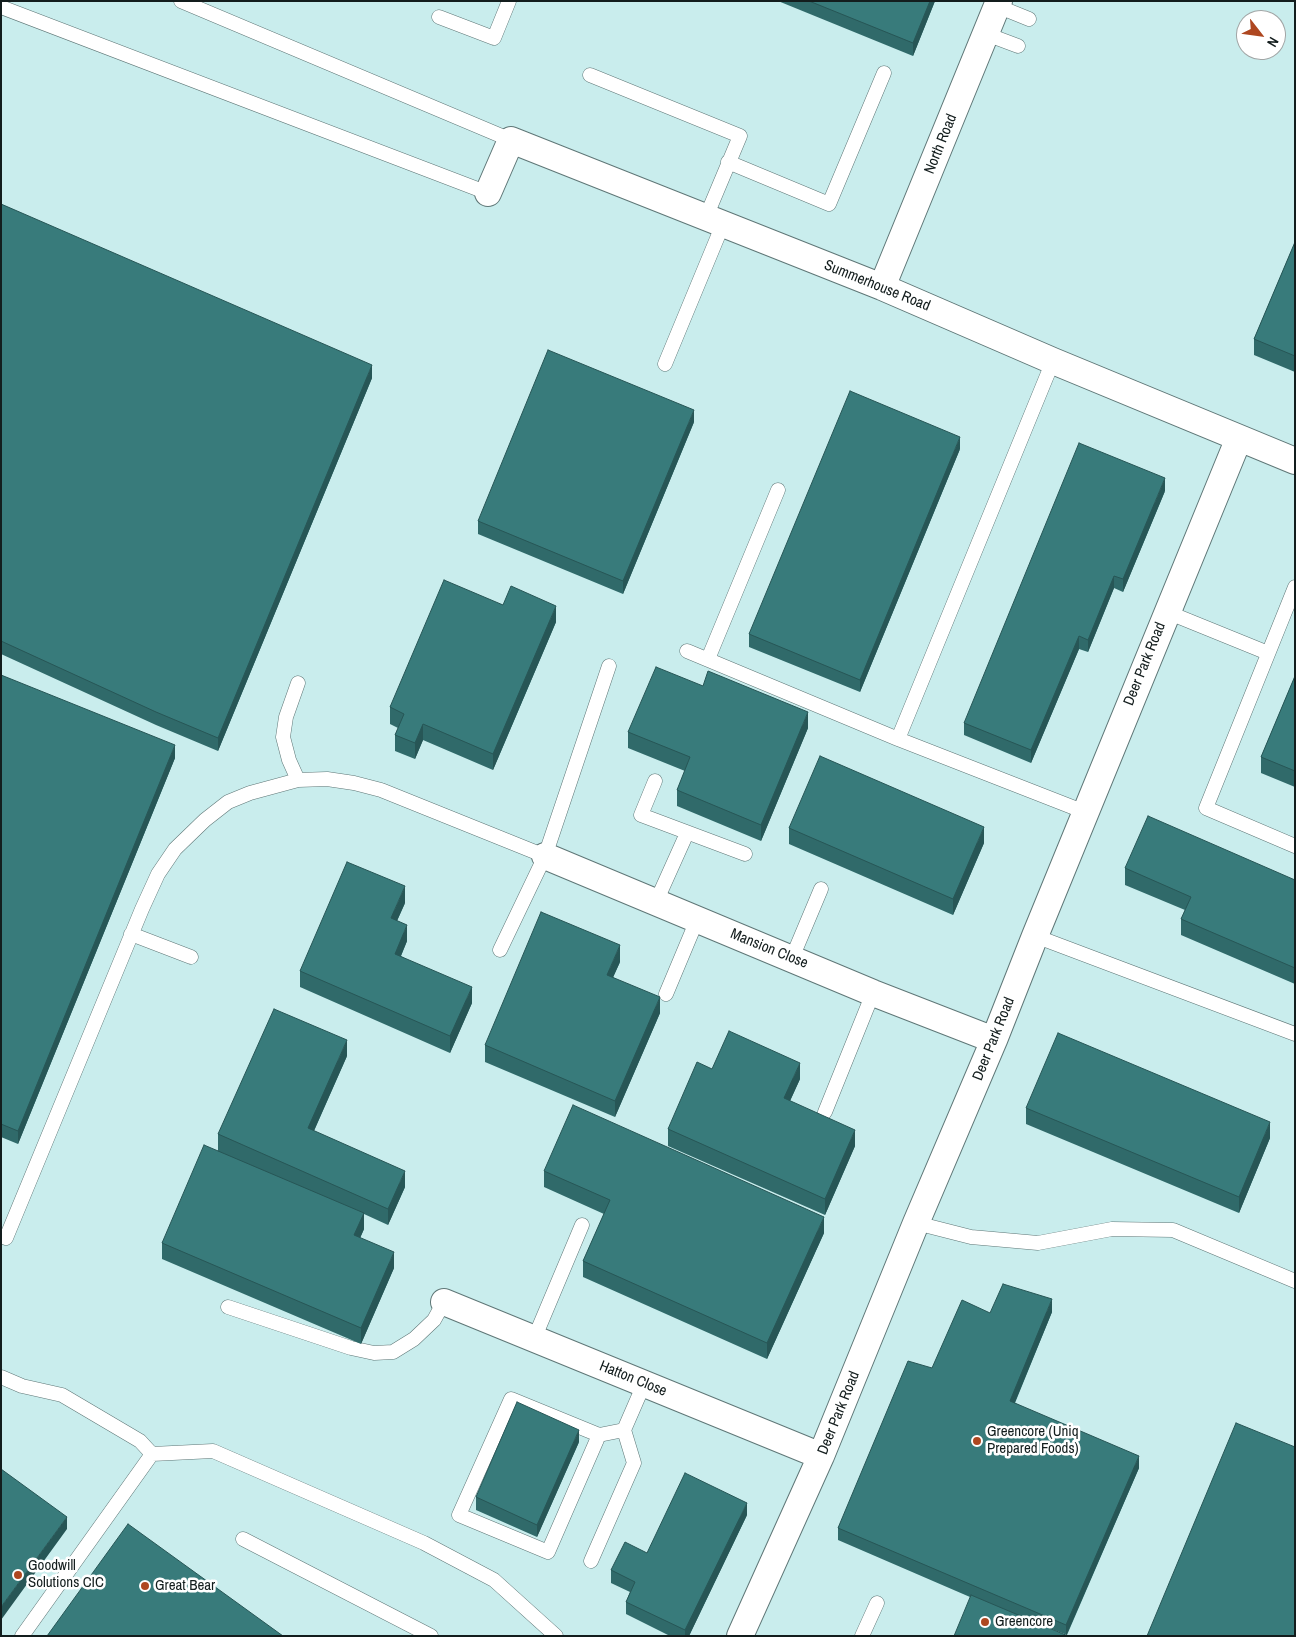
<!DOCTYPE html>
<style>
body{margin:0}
#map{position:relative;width:1296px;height:1637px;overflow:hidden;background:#ddf7f7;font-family:"Archivo Narrow",sans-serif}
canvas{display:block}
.frame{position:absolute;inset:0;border:2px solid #131d1d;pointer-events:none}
.north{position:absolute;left:1236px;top:10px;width:50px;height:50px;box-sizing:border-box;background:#fff;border:1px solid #a1a5a5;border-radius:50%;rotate:120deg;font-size:14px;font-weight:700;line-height:20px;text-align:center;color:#131d1d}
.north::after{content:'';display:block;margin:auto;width:18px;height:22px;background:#ae4720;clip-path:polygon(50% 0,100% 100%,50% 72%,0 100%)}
</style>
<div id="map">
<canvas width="1296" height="1637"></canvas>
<div class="frame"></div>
<div class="north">N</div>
</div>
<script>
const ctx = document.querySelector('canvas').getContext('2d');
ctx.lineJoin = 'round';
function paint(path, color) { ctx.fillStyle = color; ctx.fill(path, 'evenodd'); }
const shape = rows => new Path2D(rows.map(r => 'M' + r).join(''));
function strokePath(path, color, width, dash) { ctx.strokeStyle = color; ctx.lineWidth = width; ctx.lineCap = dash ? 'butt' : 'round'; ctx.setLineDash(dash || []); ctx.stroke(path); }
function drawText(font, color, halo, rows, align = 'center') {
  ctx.font = font + ' "Archivo Narrow",sans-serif'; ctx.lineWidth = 5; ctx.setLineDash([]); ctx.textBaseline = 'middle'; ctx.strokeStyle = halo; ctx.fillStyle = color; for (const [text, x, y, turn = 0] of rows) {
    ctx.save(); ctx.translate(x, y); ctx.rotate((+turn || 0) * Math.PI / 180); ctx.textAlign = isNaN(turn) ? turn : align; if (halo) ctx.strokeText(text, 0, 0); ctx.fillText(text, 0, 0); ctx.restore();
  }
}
const built = shape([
 [1,1,1295,1,1295,1636,1,1636],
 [1246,20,1276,20,1276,50,1246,50]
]);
const service = shape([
 [181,1,511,140],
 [997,6,1029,19],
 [1,7,488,193],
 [439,17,494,38,509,1],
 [986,34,1018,46],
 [590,75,740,136,706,217],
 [728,162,829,204,884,73],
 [665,364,723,224],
 [1295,587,1206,808,1295,846],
 [1167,612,1268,653],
 [687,651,898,739,1085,812],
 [708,659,778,490],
 [298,683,286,717,283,737,289,760,298,780],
 [898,739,1053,361],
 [655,781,641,815,745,854],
 [656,902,687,833],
 [131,934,191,957],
 [1035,936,1295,1034],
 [500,950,545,856,609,666],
 [792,958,821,889],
 [666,994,697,920],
 [825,1112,873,993],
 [916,1223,971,1237,1038,1243,1112,1229,1173,1230,1295,1281],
 [1,1236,6,1238,142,909,158,874,175,849,205,820,228,802,250,793,298,780,327,779,354,783,381,790,545,856],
 [228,1307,351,1348,374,1353,393,1352,414,1339,434,1320,444,1302],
 [534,1339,582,1225],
 [1,1377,22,1386,62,1395,140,1441,152,1454,213,1451,424,1543,494,1580,556,1636],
 [599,1435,548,1552,459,1515,511,1399,599,1435,624,1430],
 [243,1539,431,1636],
 [591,1561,634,1463,624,1430,644,1384],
 [22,1636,152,1454],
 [862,1636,877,1603]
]);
const minor = shape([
 [488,193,511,140,882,287,1053,361,1295,461],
 [882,287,999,1],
 [545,856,873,993,994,1040],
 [444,1302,821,1456],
 [740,1636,821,1456,916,1223,994,1040,1035,936,1239,438]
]);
const wall = shape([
 [778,1,935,1,913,56],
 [1,204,372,378,218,751,156,725,1,654],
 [1295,242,1295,372,1254,355,1254,339],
 [694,422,623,594,478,534,478,521],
 [960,449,860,692,749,647,749,634],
 [1165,491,1123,592,1114,588,1088,652,1079,649,1031,763,964,735,964,723],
 [503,605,556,622,493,770,423,740,415,759,395,751,395,735,398,728,390,724,390,707],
 [1,675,175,758,18,1144,1,1137],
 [1295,676,1295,787,1261,773,1261,757],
 [703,686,808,728,761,841,677,806,677,790,685,771,628,748,628,732],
 [789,828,984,843,953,915,789,844],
 [1125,868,1295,880,1295,984,1181,935,1181,919,1185,910,1125,885],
 [405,903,397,921,407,941,401,956,472,1003,450,1053,300,987,300,971],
 [620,962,613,977,660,1013,615,1117,485,1062,485,1045],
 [347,1056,314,1131,405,1187,388,1225,364,1214,364,1229,360,1238,394,1268,361,1344,162,1259,162,1243,218,1150,218,1134],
 [712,1069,800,1079,790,1101,855,1146,825,1215,668,1146,668,1129],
 [1026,1108,1270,1138,1239,1213,1026,1124],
 [544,1171,824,1233,767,1359,583,1277,583,1261,604,1214,544,1187],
 [1052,1312,1015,1403,1139,1468,1067,1635,970,1597,838,1540,838,1528,932,1368,990,1313],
 [579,1442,537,1537,476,1510,476,1497],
 [747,1515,689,1636,670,1636,626,1614,626,1602,630,1592,611,1583,611,1570,647,1553]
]);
const shadedWall = shape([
 [930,1,935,1,913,56,913,43],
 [372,365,372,378,218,751,218,738],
 [694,410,694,422,623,594,623,581],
 [960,437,960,449,860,692,860,680],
 [1165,478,1165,491,1123,592,1123,579],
 [1114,576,1114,588,1088,652,1088,640],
 [556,606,556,622,493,770,493,754],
 [1079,636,1079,649,1031,763,1031,750],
 [808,712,808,728,761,841,761,825],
 [423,724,423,740,415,759,415,743],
 [175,745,175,758,18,1144,18,1131],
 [984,827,984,843,953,915,953,899],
 [405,886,405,903,391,934,391,918],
 [407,925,407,941,395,970,395,954],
 [620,945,620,962,607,991,607,975],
 [472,987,472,1003,450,1053,450,1036],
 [660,997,660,1013,615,1117,615,1101],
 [347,1040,347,1056,308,1144,308,1128],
 [800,1063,800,1079,784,1114,784,1098],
 [1270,1122,1270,1138,1239,1213,1239,1197],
 [855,1130,855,1146,825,1215,825,1199],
 [405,1171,405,1187,388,1225,388,1209],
 [364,1213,364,1229,354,1252,354,1235],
 [824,1217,824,1233,767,1359,767,1343],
 [394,1252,394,1268,361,1344,361,1328],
 [1052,1299,1052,1312,1010,1414,1010,1401],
 [579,1430,579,1442,537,1537,537,1525],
 [1139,1456,1139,1468,1066,1636,1066,1625],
 [747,1503,747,1515,689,1636,685,1636,685,1630],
 [67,1517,67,1529,1,1620,1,1607]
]);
const building = shape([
 [809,1,930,1,913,43,809,1],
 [1,204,372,365,218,738,156,712,1,641,1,204],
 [1295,242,1295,356,1254,339,1295,242],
 [548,350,694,410,623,581,478,521,548,350],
 [850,391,960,437,860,680,749,634,850,391],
 [1079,443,1165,478,1123,579,1114,576,1088,640,1079,636,1031,750,964,723,1079,443],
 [444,580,503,605,511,586,556,606,493,754,423,724,415,743,395,735,404,714,390,707,444,580],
 [656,667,703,686,708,671,808,712,761,825,677,790,690,757,628,732,656,667],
 [1,675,175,745,18,1131,1,1124,1,675],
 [1295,676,1295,771,1261,757,1295,676],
 [820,756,984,827,953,899,789,828,820,756],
 [1148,816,1295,880,1295,968,1181,919,1191,897,1125,868,1148,816],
 [347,862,405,886,391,918,407,925,395,954,472,987,450,1036,300,971,347,862],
 [541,912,620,945,607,975,660,997,615,1101,485,1045,541,912],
 [274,1009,347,1040,308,1128,405,1171,388,1209,218,1134,274,1009],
 [729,1031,800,1063,784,1098,855,1130,825,1199,668,1129,697,1062,712,1069,729,1031],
 [1058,1033,1270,1122,1239,1197,1026,1108,1058,1033],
 [573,1105,824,1217,767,1343,583,1261,610,1200,544,1171,573,1105],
 [204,1145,364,1213,354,1235,394,1252,361,1328,162,1243,204,1145],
 [1003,1284,1052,1299,1010,1401,1139,1456,1066,1625,838,1528,908,1361,932,1368,962,1300,990,1313,1003,1284],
 [517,1402,579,1430,537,1525,476,1497,517,1402],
 [1236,1423,1295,1447,1295,1636,1147,1636,1236,1423],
 [1,1469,67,1517,1,1607,1,1469],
 [685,1473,747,1503,685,1630,626,1602,635,1582,611,1570,625,1542,647,1553,685,1473],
 [128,1524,283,1636,47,1636,128,1524],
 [971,1595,1068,1636,954,1636,971,1595]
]);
const markers = [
 [977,1441,5,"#ae4720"],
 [18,1575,5,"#ae4720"],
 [145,1586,5,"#ae4720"],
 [985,1622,5,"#ae4720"]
];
const streetNames = [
 ["North Road",941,144,-68],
 ["Summerhouse Road",877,286,22],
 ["Deer Park Road",1145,664,-68],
 ["Mansion Close",769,949,22],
 ["Deer Park Road",994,1039,-68],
 ["Hatton Close",633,1379,22],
 ["Deer Park Road",839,1413,-68]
];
const poiNames = [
 ["Greencore (Uniq",987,1432],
 ["Prepared Foods)",987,1449],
 ["Goodwill",28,1566],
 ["Solutions CIC",28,1583],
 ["Great Bear",155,1586],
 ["Greencore",995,1622]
];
paint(built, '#c9eded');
strokePath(service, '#5f7777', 15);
strokePath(minor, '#5f7777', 28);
strokePath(service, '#fff', 14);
strokePath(minor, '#fff', 26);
paint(wall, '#306a6a');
paint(shadedWall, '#275656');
paint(building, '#387b7b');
strokePath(building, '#275656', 1);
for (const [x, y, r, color] of markers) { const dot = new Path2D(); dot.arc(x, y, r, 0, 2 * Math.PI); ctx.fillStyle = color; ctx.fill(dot); strokePath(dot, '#fff', 2); }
drawText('15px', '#131d1d', '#fff', streetNames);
drawText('15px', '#131d1d', '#fff', poiNames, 'left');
</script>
